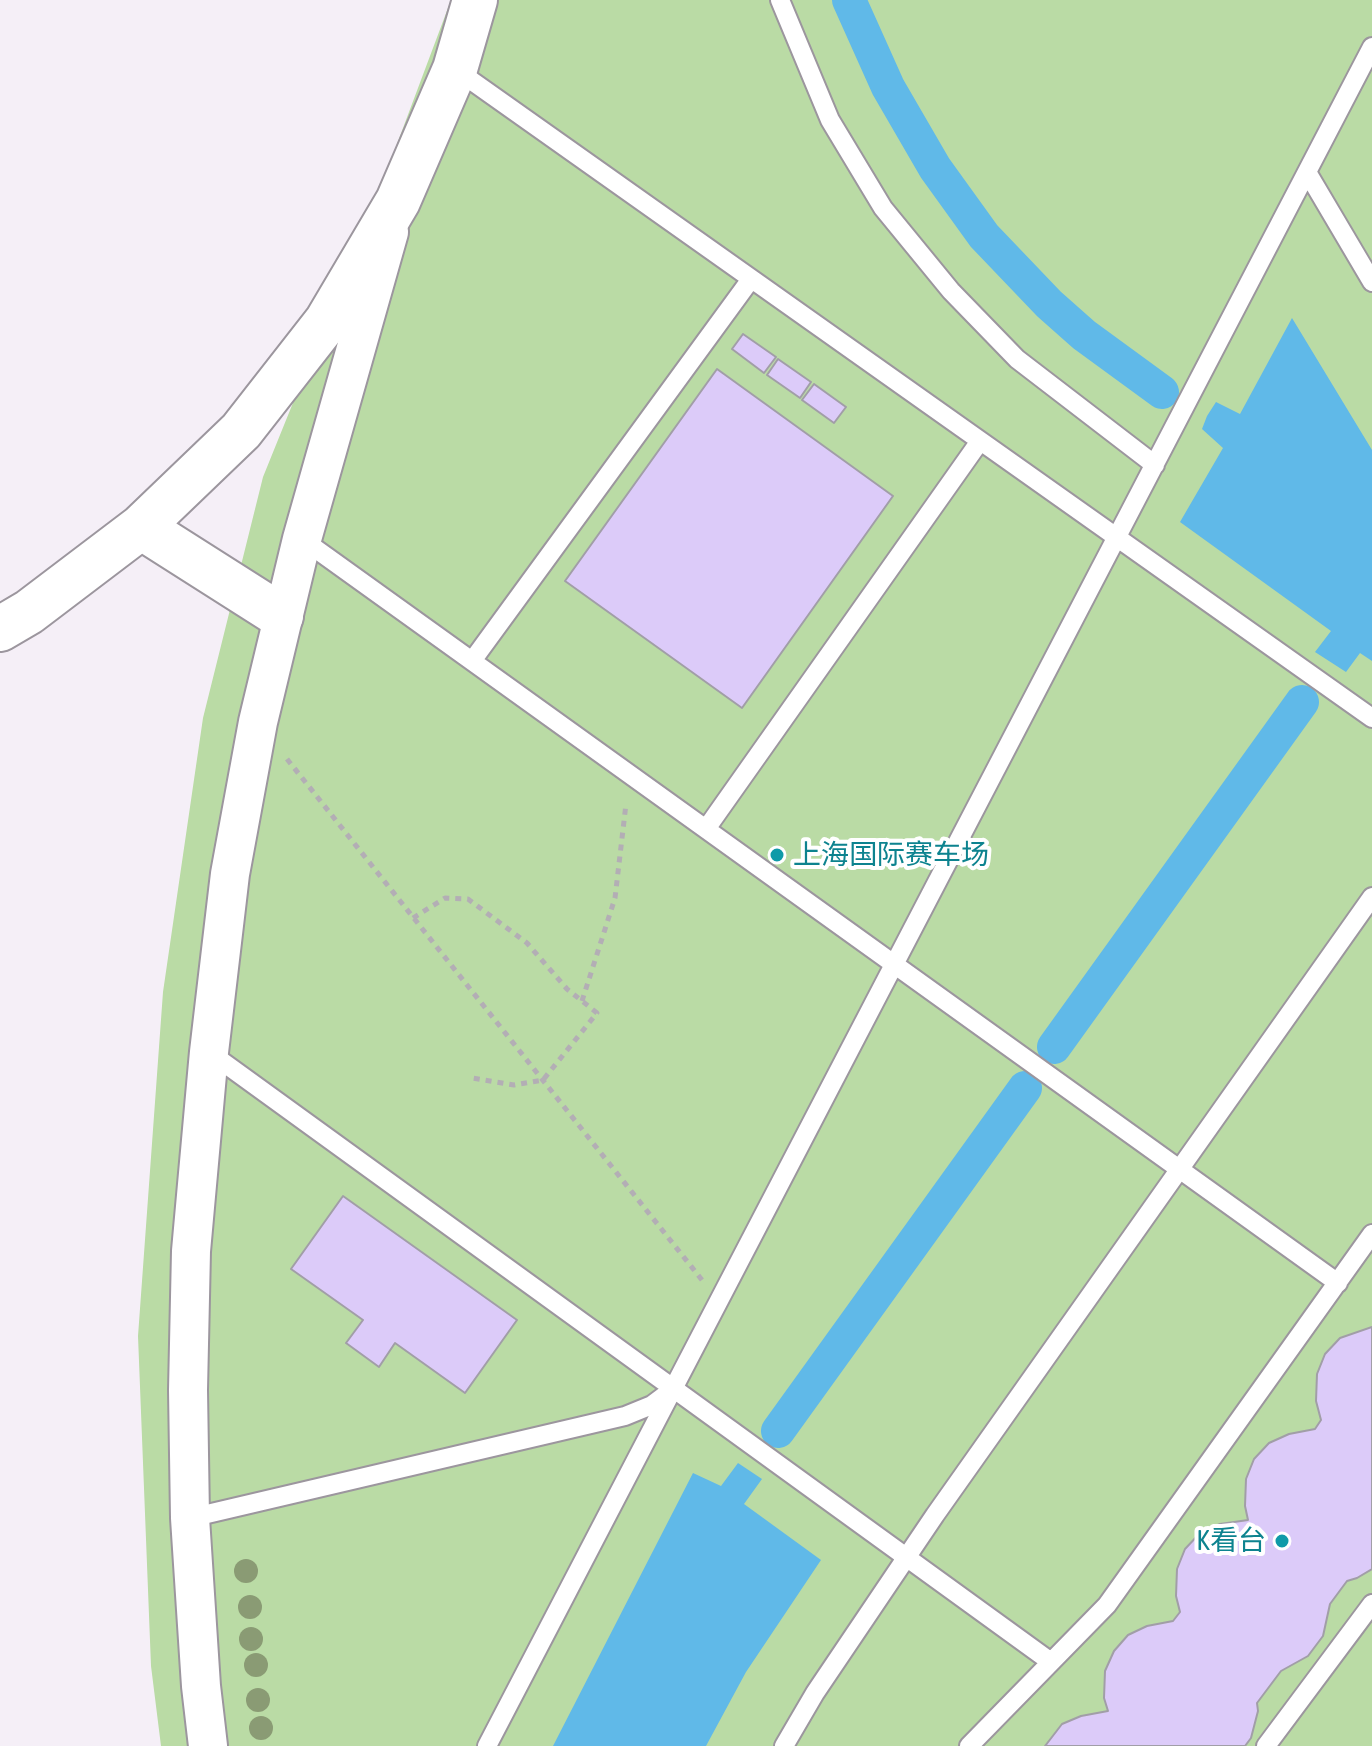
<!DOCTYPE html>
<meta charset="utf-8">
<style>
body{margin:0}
canvas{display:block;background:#f5eff7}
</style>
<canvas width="1372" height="1746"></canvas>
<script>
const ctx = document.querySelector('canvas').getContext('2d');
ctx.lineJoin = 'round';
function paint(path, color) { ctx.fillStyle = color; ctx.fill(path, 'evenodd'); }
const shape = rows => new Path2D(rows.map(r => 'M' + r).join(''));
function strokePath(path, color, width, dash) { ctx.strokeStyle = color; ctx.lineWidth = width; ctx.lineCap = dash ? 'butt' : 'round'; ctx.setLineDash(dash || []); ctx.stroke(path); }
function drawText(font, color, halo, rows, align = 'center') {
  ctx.font = font + ' "Asap Condensed","Noto Sans SC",sans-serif'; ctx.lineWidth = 8; ctx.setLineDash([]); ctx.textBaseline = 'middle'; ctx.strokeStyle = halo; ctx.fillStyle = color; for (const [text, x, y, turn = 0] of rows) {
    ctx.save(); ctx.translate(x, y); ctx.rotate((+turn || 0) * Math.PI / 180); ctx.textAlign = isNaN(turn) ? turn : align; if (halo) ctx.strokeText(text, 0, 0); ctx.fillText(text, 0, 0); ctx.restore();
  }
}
const green = shape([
 [451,0,1372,0,1372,1746,161,1746,151,1666,138,1336,163,992,203,718,263,477,388,168]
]);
const water = shape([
 [1292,318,1372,450,1372,661,1360,653,1346,672,1315,652,1331,631,1180,522,1223,448,1202,429,1207,416,1216,402,1240,414],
 [738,1463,762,1479,744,1504,821,1560,746,1672,706,1746,553,1746,693,1473,721,1486]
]);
const canal = shape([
 [849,0,888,87,935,168,984,236,1049,304,1084,335,1162,392],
 [1054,1047,1302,702],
 [778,1431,1025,1088]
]);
const building = shape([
 [743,334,776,357,764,373,732,349,743,334],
 [778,359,811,382,800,398,767,375,778,359],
 [717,369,893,496,742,708,565,581,717,369],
 [814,384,846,407,834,423,802,400,814,384],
 [343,1196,517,1320,465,1393,395,1343,379,1367,346,1343,363,1320,291,1269,343,1196],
 [1372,1327,1372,1569,1357,1578,1347,1581,1330,1604,1323,1636,1308,1656,1281,1671,1257,1703,1258,1711,1251,1738,1245,1746,1045,1746,1062,1724,1081,1716,1108,1711,1104,1698,1105,1671,1114,1651,1128,1635,1147,1626,1173,1621,1180,1612,1176,1596,1177,1569,1185,1549,1200,1533,1220,1524,1248,1520,1245,1506,1246,1479,1254,1459,1269,1443,1289,1434,1315,1429,1321,1420,1316,1401,1317,1374,1325,1354,1340,1338,1372,1327]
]);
const path = shape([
 [287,759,702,1280],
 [413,918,445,898,468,899,527,943,567,989,597,1013,543,1080,514,1085,472,1078],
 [582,1001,615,898,626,804]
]);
const service = shape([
 [780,0,830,120,883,208,951,291,1017,359,1155,465],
 [455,69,1372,718],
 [1307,172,1372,282],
 [302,539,1338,1283],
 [472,661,751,279],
 [706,829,980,441],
 [209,1052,1051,1662],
 [190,1518,625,1416,652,1405,672,1390],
 [487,1746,1372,47],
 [784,1746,815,1693,935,1515,1372,897],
 [969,1746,1107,1605,1372,1234],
 [1266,1746,1372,1604]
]);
const minor = shape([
 [208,1746,201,1686,190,1518,188,1390,191,1251,209,1052,230,874,258,722,302,539,389,232]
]);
const tertiary = shape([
 [141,527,281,616],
 [0,629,29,612,141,527,241,431,327,321,398,201,455,69,475,0]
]);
const trees = [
 [246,1571],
 [250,1607],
 [251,1639],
 [256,1665],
 [258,1700],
 [261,1728]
];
const markers = [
 [777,855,8,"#0f9aa8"],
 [1282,1541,8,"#0f9aa8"]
];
const cultureNames = [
 ["上海国际赛车场",793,855],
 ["K看台",1266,1541,"right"]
];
paint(green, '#badba5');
paint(water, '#60b9e8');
strokePath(canal, '#60b9e8', 34);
paint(building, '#dccbf9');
strokePath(building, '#a19ea7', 2);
strokePath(service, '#9c969e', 22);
strokePath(minor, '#9c969e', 42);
strokePath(tertiary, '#9c969e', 48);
strokePath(path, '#b3aeb5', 5, [6, 6]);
strokePath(service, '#fff', 18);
strokePath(minor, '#fff', 38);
strokePath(tertiary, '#fff', 44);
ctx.fillStyle = '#8a9b74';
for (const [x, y] of trees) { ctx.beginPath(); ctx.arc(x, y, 12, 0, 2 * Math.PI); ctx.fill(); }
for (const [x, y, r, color] of markers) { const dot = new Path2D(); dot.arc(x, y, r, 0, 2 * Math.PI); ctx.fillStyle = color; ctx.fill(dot); strokePath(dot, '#fff', 3); }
drawText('28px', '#0d838f', '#fff', cultureNames, 'left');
</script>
